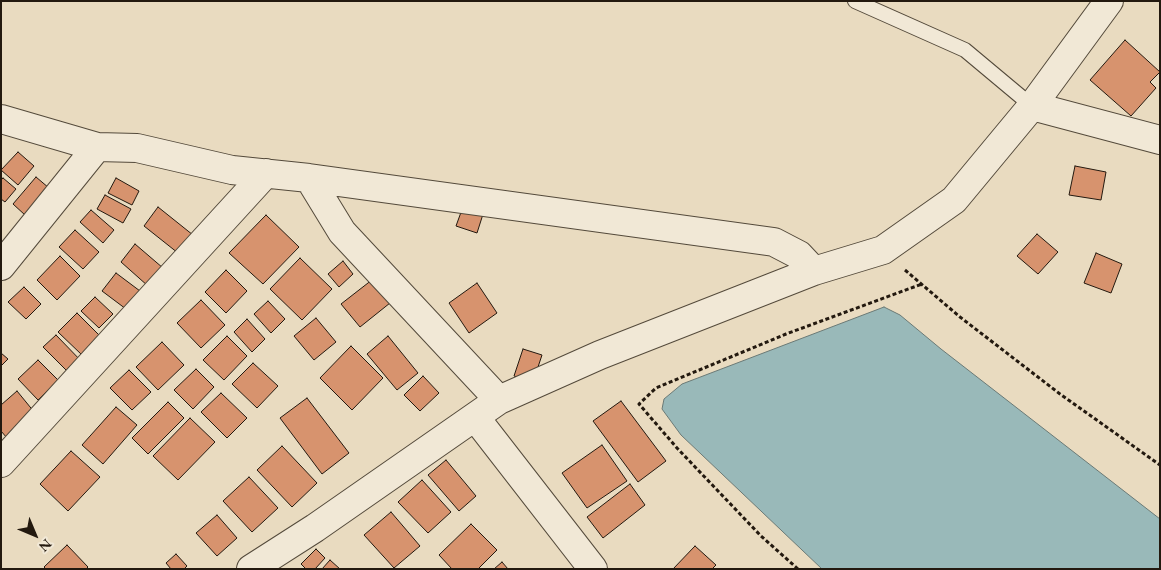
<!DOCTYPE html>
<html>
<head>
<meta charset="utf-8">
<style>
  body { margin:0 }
  #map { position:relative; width:1161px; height:570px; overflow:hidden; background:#e9dbc0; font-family:"EB Garamond",serif }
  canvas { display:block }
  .frame { position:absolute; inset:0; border:2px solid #23190f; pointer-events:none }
  .north { position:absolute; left:10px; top:510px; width:50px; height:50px; -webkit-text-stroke:4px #f1e8d6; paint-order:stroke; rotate:135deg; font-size:14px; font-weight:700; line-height:20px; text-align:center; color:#23190f }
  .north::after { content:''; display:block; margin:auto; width:18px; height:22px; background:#23190f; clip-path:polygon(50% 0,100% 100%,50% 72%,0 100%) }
</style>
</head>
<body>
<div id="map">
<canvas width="1161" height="570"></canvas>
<div class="frame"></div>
<div class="north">N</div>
</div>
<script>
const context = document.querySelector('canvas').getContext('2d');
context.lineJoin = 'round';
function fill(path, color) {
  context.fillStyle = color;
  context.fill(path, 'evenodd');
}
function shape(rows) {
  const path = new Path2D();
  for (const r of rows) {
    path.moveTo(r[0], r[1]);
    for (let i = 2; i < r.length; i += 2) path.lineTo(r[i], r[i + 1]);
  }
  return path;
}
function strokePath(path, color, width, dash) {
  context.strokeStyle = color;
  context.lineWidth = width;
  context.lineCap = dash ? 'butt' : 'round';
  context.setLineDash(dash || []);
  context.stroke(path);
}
const water = shape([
  [884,307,900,315,941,349,1160,519,1160,569,822,569,681,435,662,409,664,399,682,384,884,307]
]);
const building = shape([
  [1125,40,1160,72,1150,82,1156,88,1131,116,1090,80,1125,40],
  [18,152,34,166,18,185,1,170,18,152],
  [1075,166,1106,172,1101,200,1069,195,1075,166],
  [36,177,49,188,25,215,13,204,36,177],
  [3,178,16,189,5,202,1,199,1,180,3,178],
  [116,178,139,191,132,205,108,193,116,178],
  [105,195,131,209,123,223,97,209,105,195],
  [464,204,484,211,477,233,456,226,464,204],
  [158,207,193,235,178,253,144,226,158,207],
  [91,210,114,230,103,243,80,222,91,210],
  [266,215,299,247,263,284,229,253,266,215],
  [75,230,99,252,83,269,59,247,75,230],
  [1037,234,1058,252,1038,274,1017,256,1037,234],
  [135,244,163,268,148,286,121,262,135,244],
  [1096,253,1122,264,1111,293,1084,283,1096,253],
  [60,256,80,276,57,300,37,280,60,256],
  [300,258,332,289,302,320,270,289,300,258],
  [343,261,353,274,339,287,328,274,343,261],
  [226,270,247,291,226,313,205,292,226,270],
  [116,273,140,291,126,309,102,291,116,273],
  [377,276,395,299,360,327,341,304,377,276],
  [477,283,497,313,469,333,449,303,477,283],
  [24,287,41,304,26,319,8,302,24,287],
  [95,297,113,314,99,328,81,311,95,297],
  [201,300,225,325,201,348,177,323,201,300],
  [268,301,285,319,271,333,254,314,268,301],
  [77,313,101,337,82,355,58,332,77,313],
  [316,318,336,342,314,360,294,336,316,318],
  [247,319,265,339,252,352,234,332,247,319],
  [56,335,85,365,73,377,43,347,56,335],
  [227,336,247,356,224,380,203,360,227,336],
  [388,336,418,373,397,390,367,354,388,336],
  [162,342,184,365,158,390,136,367,162,342],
  [351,346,383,378,352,410,320,378,351,346],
  [523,349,542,355,533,382,514,376,523,349],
  [1,353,8,359,1,366,1,353],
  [38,360,58,380,38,400,18,379,38,360],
  [253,363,278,386,257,408,232,384,253,363],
  [196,369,214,387,193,409,174,390,196,369],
  [129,370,151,392,132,410,110,388,129,370],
  [423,376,439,393,420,411,404,395,423,376],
  [17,391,35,413,7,438,1,431,1,405,17,391],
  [221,393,247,418,227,438,201,412,221,393],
  [307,398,349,453,322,474,280,418,307,398],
  [621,401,666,461,638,482,593,421,621,401],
  [168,402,184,418,148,454,132,438,168,402],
  [116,407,137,425,103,464,82,445,116,407],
  [190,418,215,442,178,480,153,456,190,418],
  [602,445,627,481,587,508,562,473,602,445],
  [282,446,317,483,292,507,257,470,282,446],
  [71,451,100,477,68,511,40,484,71,451],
  [446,460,476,496,459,511,428,475,446,460],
  [249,477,278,508,252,532,223,501,249,477],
  [422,480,451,512,428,533,398,502,422,480],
  [630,484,645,505,603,538,587,517,630,484],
  [391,512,420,546,394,568,364,535,391,512],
  [217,515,237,538,217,556,196,533,217,515],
  [471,524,497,550,478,569,452,569,439,555,471,524],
  [67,545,88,567,86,569,46,569,44,567,67,545],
  [695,546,716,565,712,569,673,569,695,546],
  [316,549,325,558,315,569,306,569,301,564,316,549],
  [176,554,187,566,184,569,171,569,166,563,176,554],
  [330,560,340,569,322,569,330,560],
  [502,562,508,569,494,569,502,562]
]);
const path = shape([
  [905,270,960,317,1060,394,1160,465],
  [798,569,761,536,677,448,639,404,656,388,786,334,922,284]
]);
const service = shape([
  [855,1,965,50,1032,106]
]);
const minor = shape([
  [1032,106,1109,1],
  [1,119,97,147,137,148,232,170,309,178,774,242,799,255,814,271,883,250,954,200,1032,106,1160,140],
  [309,178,342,232,499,400],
  [1,266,97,147],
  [475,417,593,569],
  [1,463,266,173],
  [251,569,315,528,499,400,600,355,814,271]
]);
fill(water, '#99b9b9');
strokePath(water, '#6a7975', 1);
fill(building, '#d7936e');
strokePath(building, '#23190f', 1);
strokePath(service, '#544a3b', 16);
strokePath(minor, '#544a3b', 30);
strokePath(path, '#23190f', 3, [4, 2.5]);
strokePath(service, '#f1e8d6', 14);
strokePath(minor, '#f1e8d6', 28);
</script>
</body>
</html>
